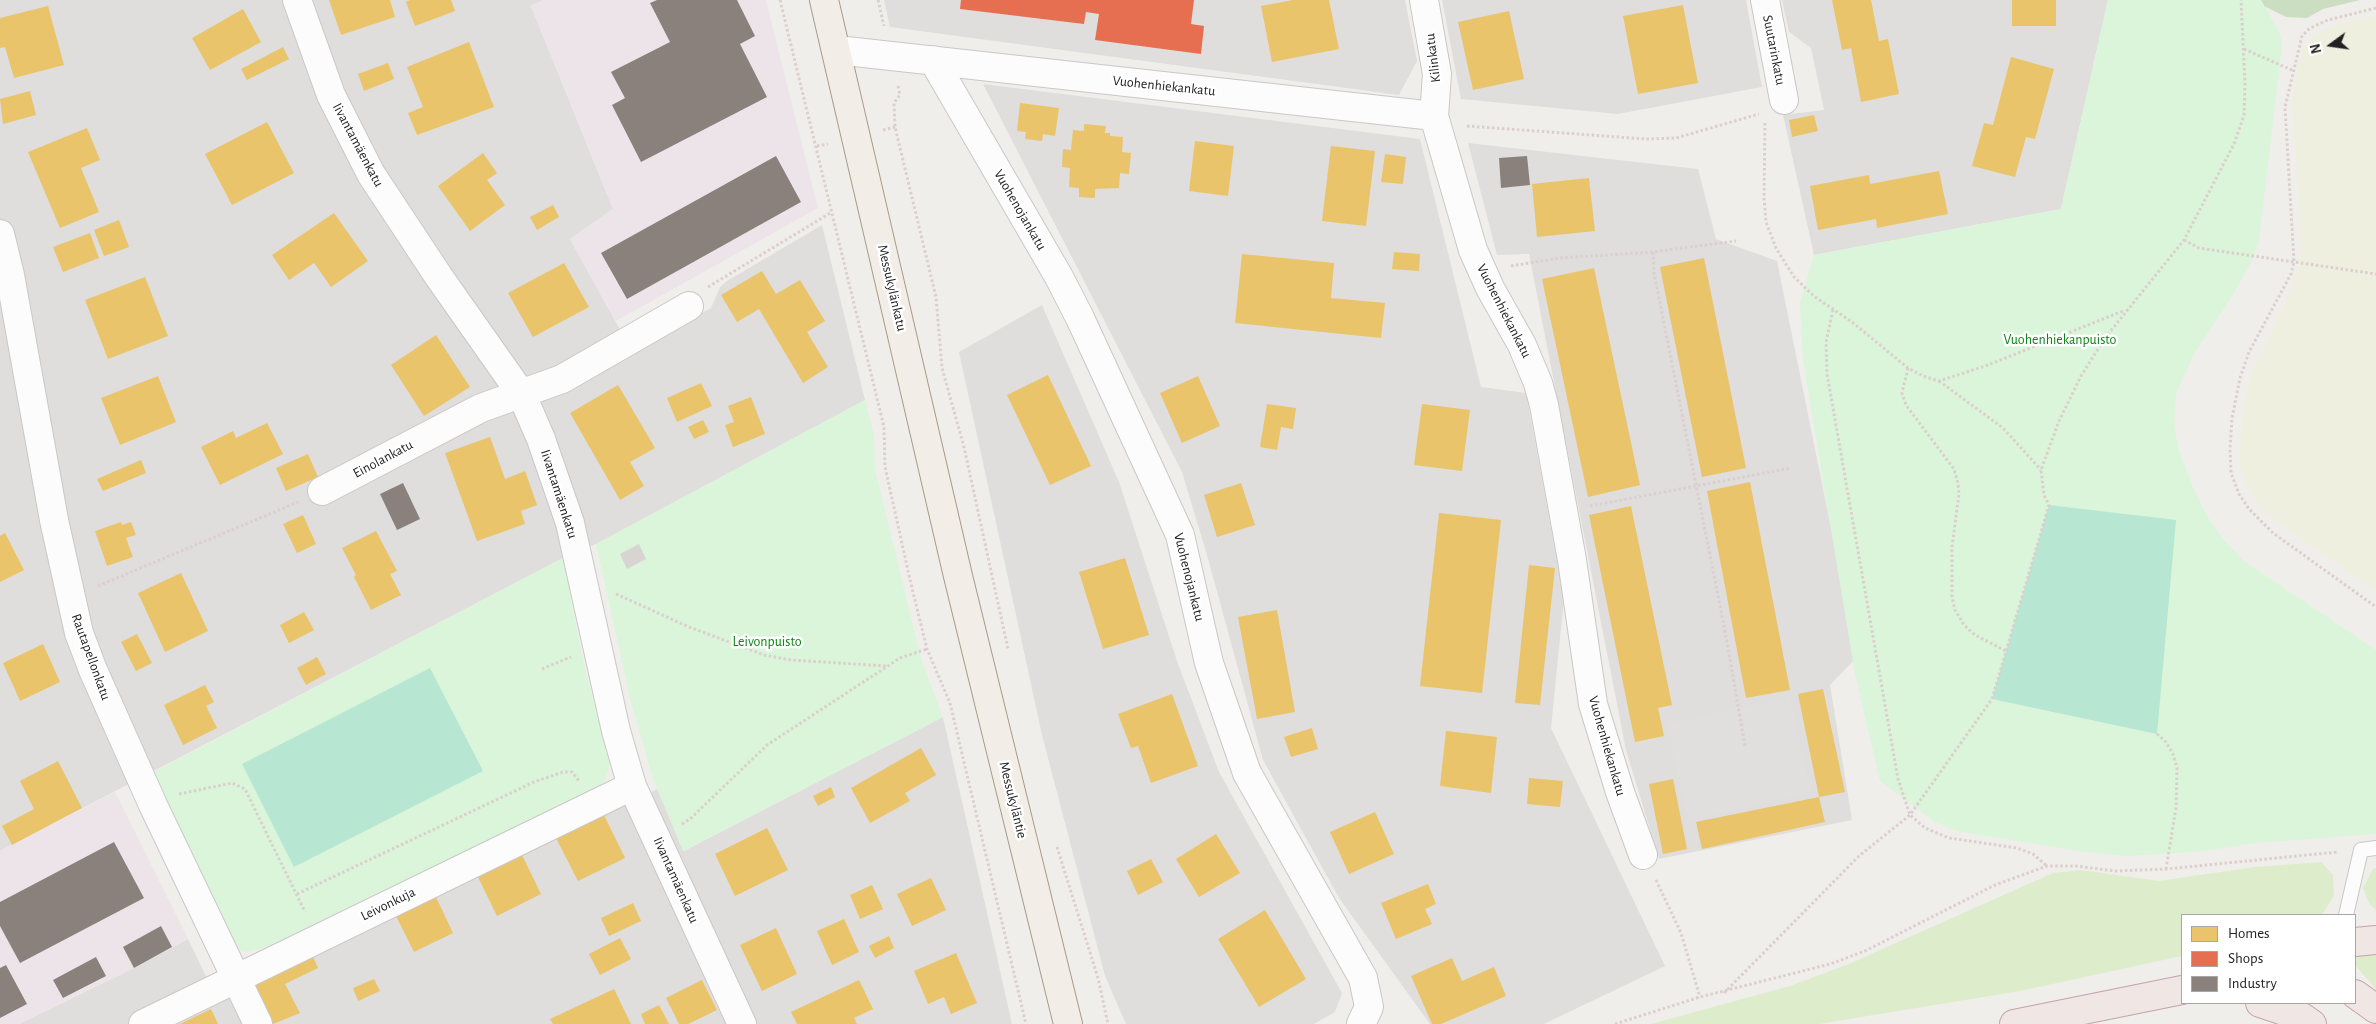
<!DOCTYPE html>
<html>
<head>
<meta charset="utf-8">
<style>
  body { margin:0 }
  #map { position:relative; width:2376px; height:1024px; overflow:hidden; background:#f0eeeb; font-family:"Alegreya Sans",sans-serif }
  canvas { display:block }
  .legend { position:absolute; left:2181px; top:914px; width:175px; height:90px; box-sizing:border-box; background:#fff; border:1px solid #a7a7a7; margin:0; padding:6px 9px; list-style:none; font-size:15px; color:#222 }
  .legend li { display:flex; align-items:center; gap:10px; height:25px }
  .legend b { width:25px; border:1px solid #a7a7a7 }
  .north { position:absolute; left:2306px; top:20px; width:50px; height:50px; -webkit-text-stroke:4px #fff; paint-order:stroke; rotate:256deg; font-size:14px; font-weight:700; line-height:20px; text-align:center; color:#222 }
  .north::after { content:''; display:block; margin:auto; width:18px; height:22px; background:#222; clip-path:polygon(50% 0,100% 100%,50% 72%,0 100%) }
</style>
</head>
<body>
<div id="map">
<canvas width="2376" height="1024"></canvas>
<ul class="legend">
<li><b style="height:14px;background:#e9c46a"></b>Homes</li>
<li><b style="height:14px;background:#e76f51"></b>Shops</li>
<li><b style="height:14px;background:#8a817c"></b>Industry</li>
</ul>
<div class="north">N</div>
</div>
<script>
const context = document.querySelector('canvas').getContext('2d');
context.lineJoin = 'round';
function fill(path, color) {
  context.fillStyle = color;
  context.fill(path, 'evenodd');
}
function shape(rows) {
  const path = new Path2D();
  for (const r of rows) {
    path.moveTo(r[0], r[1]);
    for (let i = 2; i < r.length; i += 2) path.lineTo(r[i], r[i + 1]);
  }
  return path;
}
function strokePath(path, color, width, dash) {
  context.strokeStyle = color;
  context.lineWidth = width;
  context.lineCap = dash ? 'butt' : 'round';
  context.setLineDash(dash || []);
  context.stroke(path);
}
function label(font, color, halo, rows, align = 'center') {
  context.font = font + ' "Alegreya Sans",sans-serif';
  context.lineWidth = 5;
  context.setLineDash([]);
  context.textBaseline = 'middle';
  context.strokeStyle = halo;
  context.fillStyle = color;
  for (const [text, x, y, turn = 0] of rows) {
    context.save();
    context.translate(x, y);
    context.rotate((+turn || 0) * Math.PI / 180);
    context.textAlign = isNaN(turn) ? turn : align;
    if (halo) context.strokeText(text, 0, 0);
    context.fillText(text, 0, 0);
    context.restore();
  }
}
const residential = shape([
  [0,0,544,0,531,6,613,209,570,239,632,351,711,308,720,287,727,281,822,225,865,400,596,544,563,558,0,851],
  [884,0,1405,0,1417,61,1399,95,890,27],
  [1442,0,1746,0,1762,87,1618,114,1461,99],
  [1782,0,2108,0,2061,209,1814,255,1783,115,1824,110,1811,48,1789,32],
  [983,84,1420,139,1481,387,1526,393,1564,599,1551,728,1665,966,1544,1024,1430,1024,1339,898,1263,760,1207,555,1182,472],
  [1468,143,1698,169,1716,239,1777,261,1857,657,1830,685,1852,820,1659,859,1626,750,1529,254,1497,255],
  [1042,305,1119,482,1177,661,1219,772,1342,993,1335,1012,1314,1024,1126,1024,1105,976,1042,735,959,352],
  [943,717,1012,1024,19,1024,134,968,188,939,217,999,657,789,684,851]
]);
const industrial = shape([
  [544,0,766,0,818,208,616,321,570,239,613,209,531,5],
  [115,792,188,939,134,968,19,1024,0,1024,0,851]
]);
const farmland = shape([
  [2376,16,2376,591,2264,512,2247,488,2239,461,2242,415,2251,374,2293,285,2299,266,2301,246,2292,99,2298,66,2306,43,2321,31,2349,21]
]);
const grass = shape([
  [2321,862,2333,875,2334,896,2322,915,2182,915,2182,956,2020,991,1819,1024,1651,1024,1790,986,1849,964,2053,873,2081,870,2159,881,2255,867],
  [2376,868,2376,910,2369,903,2363,888,2373,869],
  [2376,951,2376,989,2355,965,2355,952]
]);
const forest = shape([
  [2261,0,2360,0,2323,9,2307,18,2286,17,2264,6]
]);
const park = shape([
  [2108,0,2261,0,2280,34,2282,45,2259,240,2252,260,2234,293,2195,352,2176,393,2174,421,2178,448,2192,485,2207,516,2222,538,2244,561,2376,650,2376,834,2256,843,2195,852,2127,856,2086,852,1956,831,1935,822,1880,781,1855,674,1803,360,1800,303,1814,255,2061,209],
  [865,400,874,435,875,469,921,659,943,717,683,851,653,778,630,698,596,544],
  [563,558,584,665,609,759,609,768,604,782,597,787,266,947,245,952,240,950,232,939,152,773]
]);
const pitch = shape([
  [2049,505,2176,520,2157,734,1992,699],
  [430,668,483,771,294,867,242,764]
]);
const parking = shape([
  [1790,697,1811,793,1688,820,1667,724]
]);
const homes = shape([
  [329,0,390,0,395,17,341,35],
  [410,0,451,0,455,11,415,26,406,2],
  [1293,0,1329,0,1339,49,1272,62,1261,6],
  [1832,0,1871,0,1879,41,1888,39,1899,94,1861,102,1851,48,1842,50],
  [2012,0,2056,0,2056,26,2012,26],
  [1683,5,1698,83,1638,94,1623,16],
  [48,6,64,65,14,78,5,47,0,48,0,18],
  [243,9,261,42,210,70,192,38],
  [1509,11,1524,79,1473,90,1458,22],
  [469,42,494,107,417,135,408,113,423,107,407,67],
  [283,47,289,59,247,80,241,69],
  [2011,57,2054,69,2035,139,2026,137,2015,177,1972,166,1984,123,1993,125],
  [388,63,394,79,364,91,358,74],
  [30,91,36,115,3,124,0,99],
  [1020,103,1059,108,1055,136,1043,134,1042,141,1025,139,1026,132,1017,131],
  [1814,115,1818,131,1792,137,1789,120],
  [267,122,294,173,232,205,205,154],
  [1084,124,1106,126,1105,133,1110,133,1110,136,1123,137,1122,152,1131,153,1129,174,1120,173,1119,188,1095,189,1095,198,1079,197,1079,188,1069,187,1070,168,1062,167,1063,149,1071,150,1073,130,1084,131],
  [87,128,100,160,81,168,99,212,60,228,28,152],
  [1195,141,1234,146,1228,196,1189,191],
  [1331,146,1375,151,1366,226,1322,221],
  [483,153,497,173,487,180,505,205,470,231,438,186],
  [1385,154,1406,157,1403,184,1381,182],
  [1939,171,1948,214,1877,228,1876,219,1818,230,1810,186,1869,175,1870,184],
  [1589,178,1595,231,1537,237,1532,184],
  [553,205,559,217,537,230,530,217],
  [334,213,368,261,331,287,314,263,289,280,272,255],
  [119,220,129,247,104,256,94,230],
  [90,233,99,258,63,272,53,247],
  [1394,252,1420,254,1419,271,1392,269],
  [1242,254,1334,263,1331,298,1385,303,1381,338,1235,323],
  [1704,258,1746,468,1702,477,1660,267],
  [564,263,589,307,533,337,508,293],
  [1594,268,1640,485,1588,497,1542,279],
  [762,271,776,294,800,280,825,321,807,332,828,367,803,383,759,309,737,322,721,295],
  [145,277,168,336,108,359,85,300],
  [436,335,470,387,424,416,391,365],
  [1048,375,1091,466,1050,485,1007,395],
  [158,376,176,422,120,445,101,398],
  [1198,376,1220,426,1182,443,1160,393],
  [701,383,712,406,677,422,667,398],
  [618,385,655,448,630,462,644,486,620,500,570,413],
  [751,397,765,434,733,447,725,425,734,422,728,406],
  [1267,404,1296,408,1293,429,1281,427,1277,450,1260,447],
  [1422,404,1470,410,1462,471,1414,465],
  [703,420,709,432,694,439,688,427],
  [267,423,283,454,220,485,201,447,233,431,236,438],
  [490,437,505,479,525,471,537,505,521,511,525,524,477,541,445,453],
  [308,454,318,477,286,491,276,468],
  [141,460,146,473,103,491,97,479],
  [1750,482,1790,690,1746,698,1707,491],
  [1241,483,1255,525,1217,537,1204,495],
  [1631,506,1672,705,1658,708,1664,736,1635,742,1589,515],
  [1439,513,1501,520,1482,693,1420,686],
  [303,515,316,544,297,553,283,524],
  [121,522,122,525,131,522,136,535,126,538,133,557,107,566,95,531],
  [376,531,397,571,390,574,401,595,371,610,354,577,356,575,342,548],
  [5,533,24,570,0,582,0,536],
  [1125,558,1149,635,1103,649,1079,572],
  [1529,565,1555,568,1540,705,1515,703],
  [181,573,208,631,165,652,138,593],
  [1277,610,1295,712,1257,719,1238,617],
  [304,612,314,630,289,643,280,625],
  [137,634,152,663,136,671,121,642],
  [43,644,60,682,20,701,3,663],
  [317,657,326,674,306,685,297,668],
  [205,685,214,702,206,706,217,728,183,745,164,705],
  [1823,689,1845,792,1819,797,1798,694],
  [1172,694,1198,766,1151,783,1138,746,1131,748,1118,714],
  [1312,728,1318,749,1291,757,1284,737],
  [1446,731,1497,737,1491,793,1440,786],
  [921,748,936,775,905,793,910,801,870,823,851,788],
  [58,761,82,808,12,845,2,826,34,809,20,781],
  [1529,778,1563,781,1560,807,1527,804],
  [1673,779,1687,849,1663,854,1649,784],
  [831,787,835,797,818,806,813,796],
  [1819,797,1825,822,1702,849,1696,822],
  [1375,812,1394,854,1349,874,1330,832],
  [604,815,625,858,578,881,556,838],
  [767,828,788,870,735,896,715,854],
  [1216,834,1240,873,1199,897,1176,859],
  [521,853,541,894,497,916,477,875],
  [1151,859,1163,882,1138,895,1127,871],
  [931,878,946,910,912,926,897,894],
  [1428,884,1436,904,1425,909,1432,924,1396,939,1381,903],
  [872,885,883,909,860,919,850,895],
  [436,897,453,933,414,952,396,916],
  [633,903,641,921,609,936,601,918],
  [1265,910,1306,979,1259,1007,1218,939],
  [844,919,859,952,832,965,817,931],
  [776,928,797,974,762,991,740,945],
  [889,936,894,948,875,958,869,946],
  [620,938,631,959,600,975,589,954],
  [311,952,318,968,285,984,300,1013,273,1024,252,981],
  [956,953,977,1003,951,1014,944,997,928,1004,914,971],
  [1452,958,1462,981,1494,967,1506,996,1441,1024,1432,1024,1411,976],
  [374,979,380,991,358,1001,353,988],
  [702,980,717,1010,688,1024,679,1024,666,998],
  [859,980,873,1009,854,1018,857,1024,797,1024,791,1012],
  [614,989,631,1024,553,1024,550,1019],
  [659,1005,669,1024,645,1024,641,1014],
  [211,1009,218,1024,180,1024]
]);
const shops = shape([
  [961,0,1194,0,1191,24,1204,26,1201,54,1095,40,1099,14,1086,12,1084,24,960,9]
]);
const industry = shape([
  [657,0,737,0,755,36,740,44,767,97,641,162,612,105,625,98,611,72,670,42,650,3],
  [776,156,801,202,627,299,601,253],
  [1527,156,1530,185,1501,188,1499,158],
  [403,483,420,519,397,530,380,494],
  [114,842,144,898,20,963,0,926,0,902],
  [161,926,172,947,134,968,123,947],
  [96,957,106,976,63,998,53,980],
  [6,965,27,1004,0,1018,0,968]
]);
const building = shape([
  [639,544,646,559,627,569,620,554]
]);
const path = shape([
  [780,0,884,427,885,467,911,584,927,649,950,703,1026,1024],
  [878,0,884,26],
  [2376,8,2328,20,2310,28,2302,36,2285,107,2294,262,2291,274,2249,352,2240,378,2232,418,2230,449,2231,473,2239,494,2249,509,2273,533,2376,607],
  [2244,49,2292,70],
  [898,86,900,95,894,103,895,127,936,297,942,368,964,447,1008,649],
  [1765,123,1764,198,1766,222,1776,248,1794,277,1815,297,1852,322,1908,368,1923,376,1939,381,1988,365,2123,311],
  [1467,126,1646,139,1676,138,1759,114],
  [883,130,895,127],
  [817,146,828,144],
  [2184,240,2199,248,2376,274],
  [1653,252,1654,273,1725,631,1745,746],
  [1511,266,1560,258,1653,252,1736,241],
  [708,287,832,212],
  [1833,310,1826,342,1827,374,1898,779,1910,815,1925,828,1949,838,2017,848,2033,854,2047,866],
  [1908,368,1902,393,1906,405,1954,469,1958,483,1959,494,1952,547,1952,597,1955,610,1964,625,1975,635,2006,651],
  [1939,381,2003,428,2041,470],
  [1590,506,1791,468],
  [98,586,298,502],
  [616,594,689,627,764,655,791,660,887,666],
  [542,669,571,657],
  [2157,734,2166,742,2173,754,2177,768,2176,808,2166,869],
  [179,794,232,783,245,789,305,912],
  [682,824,690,819,767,745,900,658,927,649],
  [1057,847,1098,978,1108,1024],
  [1656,880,1681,933,1700,997],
  [297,894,534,782,563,772,572,772,579,781],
  [1724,993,1859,856,1910,815,1992,699,2049,505,2044,495,2041,470,2059,421,2081,376,2105,338,2184,240,2234,144,2244,115,2245,83,2241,0],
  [1615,1024,1700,997,1830,964,1865,951,1995,885,2047,866,2076,866,2115,871,2166,869,2338,852]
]);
const service = shape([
  [2346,915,2361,850,2376,848]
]);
const minor = shape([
  [297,0,331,95,371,174,439,277,522,395,541,439,570,523,616,731,632,786,742,1024],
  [1424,0,1437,74,1434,116],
  [1765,0,1784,100],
  [837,50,1434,116,1473,250,1490,288,1522,345,1538,383,1544,405,1572,560,1593,704,1620,792,1643,855],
  [933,60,1059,277,1080,318,1180,535,1209,663,1247,773,1363,978,1369,1007,1361,1024],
  [0,234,10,275,54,520,79,633,93,670,153,805,258,1024],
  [322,491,481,408,562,379,689,306],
  [143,1024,632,786]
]);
const primary = shape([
  [824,0,958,576,1068,1024]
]);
const trunk = shape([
  [2355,942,2376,940],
  [2355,994,2376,1009],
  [2260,1003,2302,1017,2312,1024],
  [2014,1024,2182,990]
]);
const streetNames = [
  ["Suutarinkatu",1774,50,79],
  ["Kilinkatu",1433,58,-97],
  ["Vuohenhiekankatu",1164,86,6],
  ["Iivantamäenkatu",358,145,62],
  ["Vuohenojankatu",1020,210,60],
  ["Messukylänkatu",892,288,77],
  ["Vuohenhiekankatu",1504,311,63],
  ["Einolankatu",383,459,-28],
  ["Iivantamäenkatu",559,494,72],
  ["Vuohenojankatu",1189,577,76],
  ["Rautapellonkatu",91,657,70],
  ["Vuohenhiekankatu",1607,746,74],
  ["Messukyläntie",1013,800,76],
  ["Iivantamäenkatu",676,880,66],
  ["Leivonkuja",388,904,-26]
];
const parkNames = [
  ["Vuohenhiekanpuisto",2060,340],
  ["Leivonpuisto",767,642]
];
fill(residential, '#dfdedc');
fill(industrial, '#ede4e9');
fill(farmland, '#efefdf');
fill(grass, '#ddeccb');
fill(forest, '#cbdec1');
fill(park, '#daf5da');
fill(pitch, '#b7e6d2');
fill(parking, '#e0dfde');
fill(homes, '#e9c46a');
fill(shops, '#e76f51');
fill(industry, '#8a817c');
fill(building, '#d7d4d2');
strokePath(service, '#c9c8c7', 16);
strokePath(minor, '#c9c8c7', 30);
strokePath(primary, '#a79c86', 30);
strokePath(trunk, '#c5a2ac', 30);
strokePath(path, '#dccecd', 3, [2.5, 2.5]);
strokePath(service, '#fdfcfc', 14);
strokePath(minor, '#fdfcfc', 28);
strokePath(primary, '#f3ede7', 28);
strokePath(trunk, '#f0e6e4', 28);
label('14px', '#222', '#fff', streetNames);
label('14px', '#0c8416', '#fff', parkNames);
</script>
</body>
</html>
